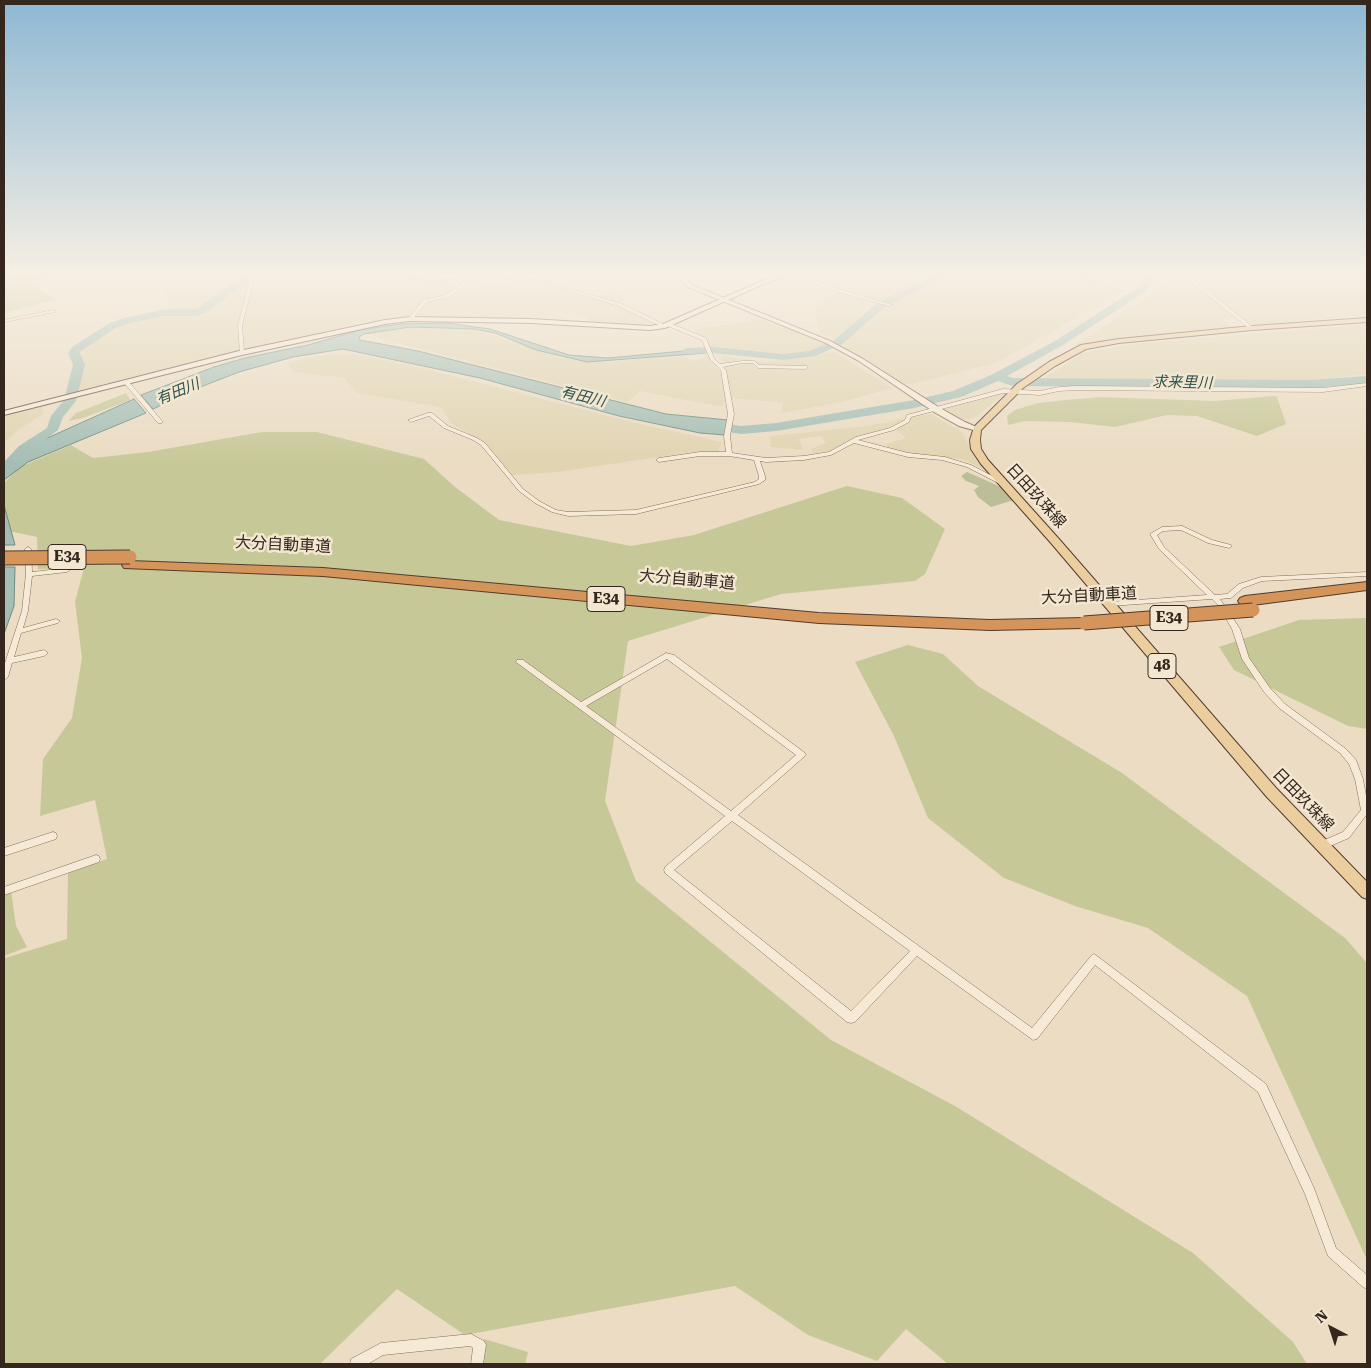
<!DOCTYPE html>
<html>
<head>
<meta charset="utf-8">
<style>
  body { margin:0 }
  #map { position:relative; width:1371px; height:1368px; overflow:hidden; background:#ebdcc3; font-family:"Roboto Serif",serif }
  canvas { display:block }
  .frame { position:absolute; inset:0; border:5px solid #35271e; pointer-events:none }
  .north { position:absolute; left:1306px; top:1303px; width:50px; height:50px; -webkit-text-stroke:4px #f3e7d2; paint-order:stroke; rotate:320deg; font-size:14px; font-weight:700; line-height:20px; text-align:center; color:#35271e }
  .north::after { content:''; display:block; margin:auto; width:18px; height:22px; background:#35271e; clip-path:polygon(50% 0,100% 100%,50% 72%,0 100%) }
</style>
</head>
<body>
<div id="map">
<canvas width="1371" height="1368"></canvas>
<div class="frame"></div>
<div class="north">N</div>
</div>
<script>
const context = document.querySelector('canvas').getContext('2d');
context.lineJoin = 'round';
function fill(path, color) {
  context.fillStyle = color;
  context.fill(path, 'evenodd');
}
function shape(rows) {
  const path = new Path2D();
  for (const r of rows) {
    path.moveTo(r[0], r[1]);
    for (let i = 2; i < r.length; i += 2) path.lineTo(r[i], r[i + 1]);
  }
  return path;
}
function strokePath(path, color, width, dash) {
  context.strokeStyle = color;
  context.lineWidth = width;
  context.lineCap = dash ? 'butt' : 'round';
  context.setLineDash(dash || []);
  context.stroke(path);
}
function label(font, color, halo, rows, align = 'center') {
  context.font = font + ' "Roboto Serif","Noto Sans JP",serif';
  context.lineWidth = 5;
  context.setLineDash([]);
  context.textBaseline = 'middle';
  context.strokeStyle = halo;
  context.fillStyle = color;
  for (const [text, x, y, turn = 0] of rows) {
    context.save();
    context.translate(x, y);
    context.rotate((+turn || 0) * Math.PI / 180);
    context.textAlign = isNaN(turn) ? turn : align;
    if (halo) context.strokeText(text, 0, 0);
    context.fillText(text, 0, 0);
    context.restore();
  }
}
const farmland = shape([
  [159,272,268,272,278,277,321,275,331,272,368,272,374,275,457,283,532,286,542,286,543,284,594,299,613,289,626,298,617,306,656,324,649,325,586,320,588,316,560,312,548,318,395,317,370,321,250,348,77,391,84,366,80,359,82,350,122,325,150,317,169,316,169,302,163,289,156,282],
  [833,272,1061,272,1102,280,1124,291,996,363,912,384,902,383,841,345,890,303,840,290,815,280,834,275],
  [1185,272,1367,272,1367,315,1251,325],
  [1176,277,1192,281,1236,318,1223,319,1232,327,1076,345],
  [841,292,865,299,865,310,857,321,835,340,820,333,815,316,817,302],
  [751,316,797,332,825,344,811,351,799,353,778,355,748,353,711,348,694,330,750,321],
  [1367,324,1367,374,1309,381,1044,378,1083,353,1131,344],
  [410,328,471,330,494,335,554,356,585,362,611,362,666,356,684,357,693,361,708,356,721,372,726,400,722,407,640,391,627,402,381,339,370,334],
  [835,352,892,388,842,402,781,413,783,403,732,398,721,355,766,362],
  [324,355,360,355,410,365,636,423,722,442,717,454,692,452,557,472,513,475,485,443,451,423,441,407,357,393,344,378,293,372,288,364,306,358],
  [1002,393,1003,395,974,418,963,419,953,417,942,410],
  [42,407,43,414,19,429,4,443,4,416],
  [931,414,962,432,973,453,986,470,962,459,910,454,888,448,886,444,906,438,895,429,906,424,912,417],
  [902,419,904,421,895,426,874,433,857,436,843,445,830,451,813,453,811,449,826,443,821,436,799,439,803,450,771,447,770,436,867,426]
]);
const green = shape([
  [27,272,58,272,48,275,39,287,54,300,4,313,4,279],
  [126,393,130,400,83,418,68,421,76,413],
  [1274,396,1277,397,1286,424,1257,436,1197,416,1167,415,1115,427,1070,422,1025,421,1008,425,1007,416,1015,410,1038,403,1065,400,1101,397,1214,401],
  [262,432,317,432,424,459,455,487,499,520,631,546,694,535,847,486,902,498,945,529,925,574,915,581,781,594,628,641,605,801,636,881,831,1040,955,1106,1193,1253,1293,1342,1307,1364,948,1364,906,1329,877,1361,808,1335,735,1286,465,1335,397,1289,320,1364,4,1364,4,962,5,958,67,939,68,873,107,859,95,800,40,816,43,759,72,718,82,658,75,602,84,568,38,569,37,537,4,530,4,483,20,467,71,445,93,458,148,452],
  [1367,618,1367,729,1348,726,1234,670,1219,647,1299,620],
  [908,645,943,654,978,686,1122,773,1345,938,1367,963,1367,1260,1247,996,1148,928,1075,906,1004,878,928,818,894,736,855,662],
  [11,891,16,926,27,947,4,956,4,894],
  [484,1339,528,1352,525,1364,478,1364]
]);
const cemetery = shape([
  [967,472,1001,487,1014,500,991,507,978,497,974,490,979,486,966,481,961,476]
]);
const water = shape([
  [447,323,490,329,569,355,608,358,705,349,706,353,587,362,536,350,495,333,473,329,411,327,364,334,359,337,360,340,418,351,666,414,728,420,725,435,700,433,619,416,480,378,343,349,293,357,239,372,198,388,153,409,141,395,214,367,245,358,308,345,360,330,400,324,447,323],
  [134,399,146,413,28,462,4,480,4,462,43,440,134,399],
  [4,505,15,545,4,545,4,505],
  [4,567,15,567,14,606,4,634,4,567]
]);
const river = shape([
  [244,272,254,272,250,283,237,289,205,313,196,316,162,316,131,323,116,328,81,351,80,353,85,365,76,401,63,417,58,430,29,452,9,472,4,473,4,462,19,446,47,428,51,416,64,400,73,365,68,353,72,347,108,324,124,318,162,310,197,309,229,285,242,279,244,272],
  [941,272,954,272,885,307,841,345,815,356,783,360,712,353,687,354,681,351,687,348,712,347,783,354,809,351,833,341,877,303,941,272],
  [1149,272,1159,272,1145,292,1063,345,1007,376,1014,378,1310,380,1367,376,1367,384,1310,388,1013,386,998,381,961,397,914,408,776,431,741,434,710,429,704,425,710,421,741,426,776,423,914,400,953,391,993,374,1055,341,1137,288,1149,272]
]);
const minor = shape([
  [4,272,7,272,4,274,4,272],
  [252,272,256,272,242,325,244,353,242,354,240,353,238,325,252,272],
  [268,272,300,274,313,272,300,276,268,272],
  [371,272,446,280,496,276,544,281,622,304,667,326,663,327,618,306,544,283,496,278,466,281,466,285,449,297,427,302,412,320,410,320,408,319,423,300,445,295,462,284,462,281,446,282,379,275,371,272],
  [799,272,804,272,825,285,893,305,889,306,821,287,799,272],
  [1066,272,1074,272,1106,281,1113,276,1129,272,1137,272,1117,278,1107,284,1066,272],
  [1171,272,1178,272,1190,276,1254,328,1250,329,1186,278,1171,272],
  [53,310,55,310,55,312,4,322,4,320,53,310],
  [668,324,672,324,706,338,714,358,720,364,742,361,754,361,759,365,807,366,808,367,805,369,758,368,753,363,742,363,723,367,726,370,734,414,730,436,732,453,766,458,804,456,829,452,856,437,890,428,905,420,907,415,1003,389,1040,391,1059,387,1076,386,1323,388,1367,383,1367,386,1323,392,1076,390,1059,391,1040,395,1003,393,911,417,909,422,894,430,858,440,908,453,945,457,971,465,1004,482,1004,484,1000,484,967,467,942,460,908,457,854,443,831,455,804,460,766,462,760,461,765,476,765,480,759,484,636,514,568,516,552,512,535,503,519,491,481,445,473,440,444,428,429,416,411,422,408,420,428,413,432,413,448,426,477,438,485,443,523,489,539,501,556,510,568,512,636,510,755,482,759,479,759,476,754,460,729,456,700,456,659,462,656,460,659,458,700,452,726,452,724,436,728,414,721,370,710,359,702,340,668,326,668,324],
  [125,382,129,382,162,421,162,423,158,423,125,384,125,382],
  [1182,526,1212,540,1231,545,1232,546,1229,548,1208,543,1181,530,1163,531,1157,535,1164,547,1215,595,1227,594,1239,584,1261,577,1367,572,1367,576,1262,581,1243,588,1231,598,1220,599,1240,629,1249,658,1270,688,1285,704,1346,749,1356,760,1363,779,1367,801,1367,814,1349,838,1323,849,1320,848,1319,845,1320,842,1343,832,1361,810,1355,779,1349,764,1340,753,1279,708,1264,692,1242,659,1232,629,1218,605,1212,599,1109,606,1106,604,1109,602,1207,595,1159,549,1150,534,1162,527,1182,526],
  [28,547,31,549,32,572,67,568,70,570,67,572,32,576,28,611,23,628,56,619,60,621,58,623,21,633,14,657,44,650,48,653,44,656,12,663,8,677,4,680,4,666,22,611,26,574,25,549,28,547],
  [666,653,674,655,805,753,806,755,738,815,1032,1028,1091,956,1094,954,1097,956,1266,1084,1314,1188,1336,1248,1367,1275,1367,1289,1363,1287,1328,1256,1305,1194,1258,1092,1095,965,1037,1039,1033,1040,917,956,855,1022,851,1023,847,1022,665,873,664,870,665,867,725,816,516,662,517,660,523,660,581,702,666,653],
  [667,659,796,755,731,811,586,706,667,659],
  [732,821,910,951,851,1011,674,870,732,821],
  [53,832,56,833,57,836,56,839,4,856,4,848,53,832],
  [96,855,99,856,100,859,99,862,4,895,4,887,96,855],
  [471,1334,484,1341,486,1345,483,1364,471,1364,473,1348,470,1346,383,1355,368,1364,350,1364,351,1359,381,1343,471,1334]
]);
const tertiary = shape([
  [677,272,683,272,685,278,692,285,830,341,863,359,940,408,965,422,981,429,977,431,959,426,934,412,859,361,826,343,688,287,680,280,677,272]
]);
const secondary = shape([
  [787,272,797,272,766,283,665,328,650,330,531,323,410,321,385,324,242,355,4,415,4,411,239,351,385,320,410,317,531,319,650,326,663,324,762,281,787,272]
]);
const primary = shape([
  [1367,318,1367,322,1252,330,1119,343,1086,349,1055,366,1023,388,981,430,980,440,981,449,988,460,1059,539,1276,788,1367,882,1367,899,1362,897,1266,796,1051,543,981,464,971,449,970,440,974,427,1017,384,1049,362,1081,345,1119,339,1252,326,1367,318]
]);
const motorway = shape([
  [129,561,323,568,819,613,990,620,1084,618,1089,620,1091,623,1089,626,1084,628,990,630,819,623,323,576,124,568,122,565,124,562,129,561],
  [1367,582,1367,590,1245,606,1240,604,1238,601,1240,598,1245,596,1367,582]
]);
const motorwayBridge = shape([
  [4,558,130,557],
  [1084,623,1253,610]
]);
const farWaternames = [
  ["求来里川",1182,383,1],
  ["有田川",178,392,-22],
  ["有田川",583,397,14]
];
const shields = [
  [67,557,38],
  [606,599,38],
  [1169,618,38],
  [1162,666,28]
];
const shieldNames = [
  ["E34",67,557],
  ["E34",606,599],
  ["E34",1169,618],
  ["48",1162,666]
];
const streetNames = [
  ["日田玖珠線",1036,496,48],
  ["大分自動車道",283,545,3],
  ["大分自動車道",687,580,5],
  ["大分自動車道",1089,596,-3],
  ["日田玖珠線",1303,800,46]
];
fill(farmland, '#e0d4b1');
fill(green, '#c7c898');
fill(cemetery, '#bcbe97');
fill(water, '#a5beb5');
strokePath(water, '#6d8c81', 1);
fill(river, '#a5beb5');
strokePath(minor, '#846d5b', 1);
strokePath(tertiary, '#846d5b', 2);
strokePath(secondary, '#664f3e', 2);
strokePath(primary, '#523c2f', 2);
strokePath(motorway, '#523c2f', 2);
fill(minor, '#f6ead6');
fill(tertiary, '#f6ead6');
fill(secondary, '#f6ead6');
fill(primary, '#eccd9d');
fill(motorway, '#d59459');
strokePath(motorwayBridge, '#523c2f', 15, []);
strokePath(motorwayBridge, '#d59459', 13);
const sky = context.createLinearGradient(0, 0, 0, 464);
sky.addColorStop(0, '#8db8d4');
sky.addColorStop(0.59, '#f6efe4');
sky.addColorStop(1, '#f6efe400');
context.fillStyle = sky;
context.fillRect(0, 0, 1371, 464);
label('italic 15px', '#2e544e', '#f3e7d2', farWaternames);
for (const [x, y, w] of shields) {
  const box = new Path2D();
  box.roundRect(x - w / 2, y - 12.5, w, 25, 4);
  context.fillStyle = '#f3e7d2';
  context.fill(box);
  strokePath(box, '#35271e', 1);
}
label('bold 15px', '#35271e', null, shieldNames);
label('16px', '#35271e', '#f3e7d2', streetNames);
</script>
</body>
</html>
